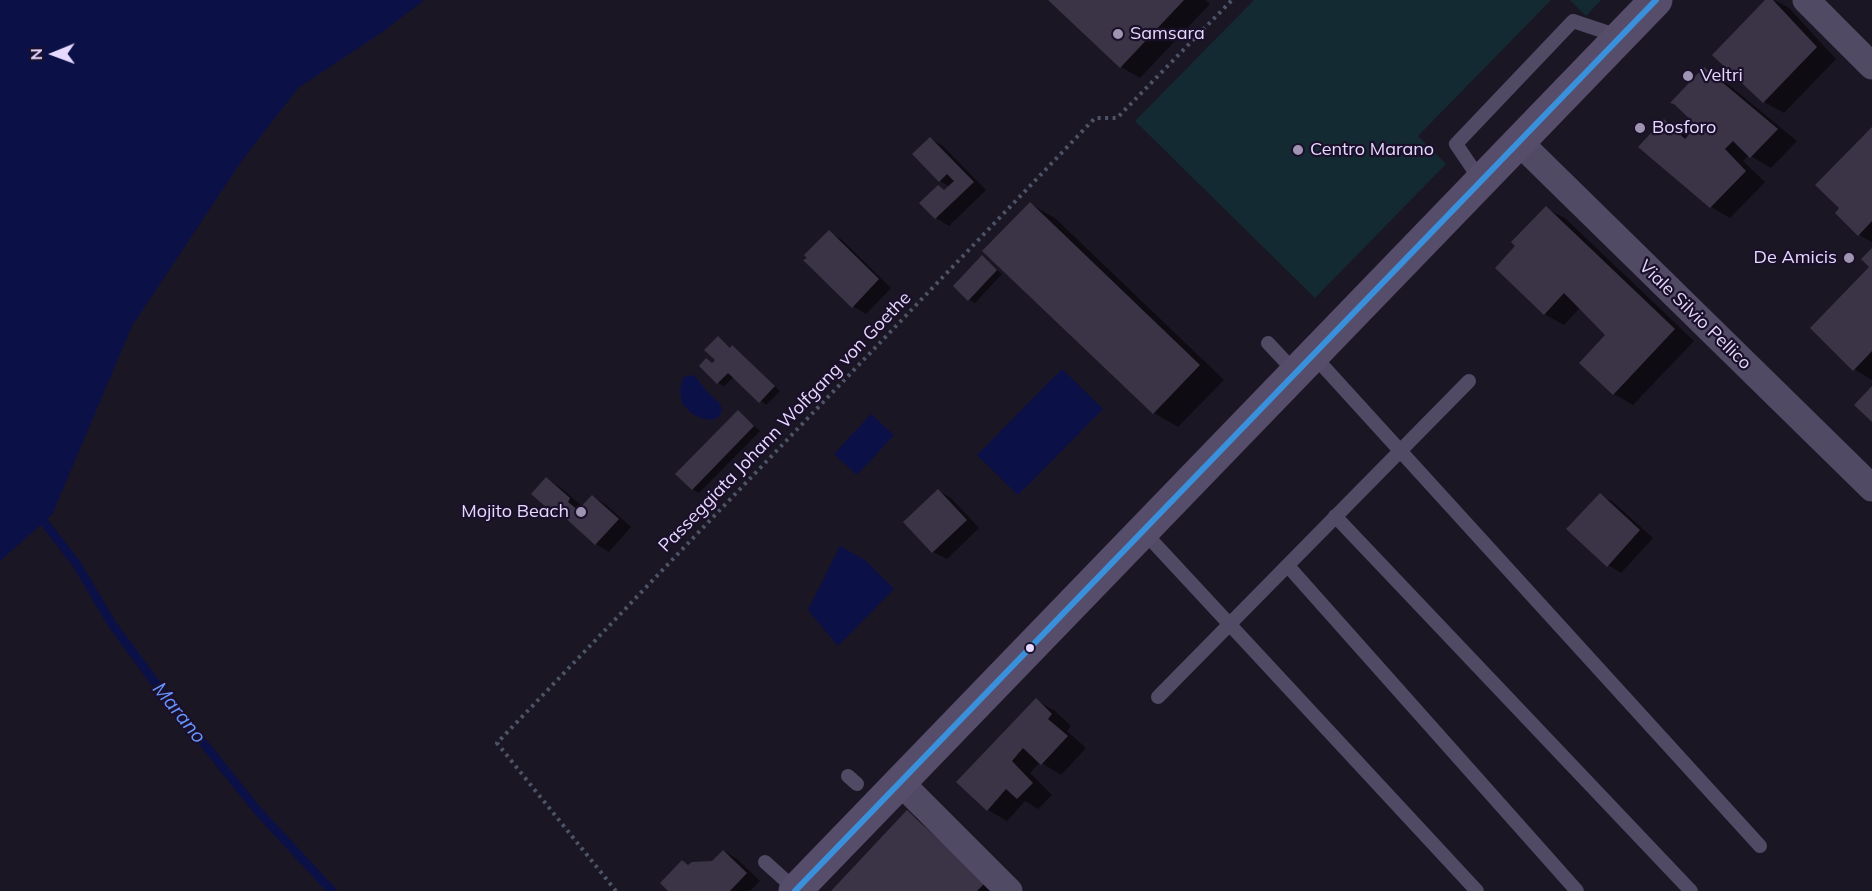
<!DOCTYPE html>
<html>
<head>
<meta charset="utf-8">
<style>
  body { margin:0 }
  #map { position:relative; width:1872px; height:891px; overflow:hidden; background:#1b1624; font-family:Mulish,sans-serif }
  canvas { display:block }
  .north { position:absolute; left:24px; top:24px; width:60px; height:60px; -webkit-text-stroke:4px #1a102a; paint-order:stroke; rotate:269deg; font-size:16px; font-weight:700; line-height:24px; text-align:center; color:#e6d8ff }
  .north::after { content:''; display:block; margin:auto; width:21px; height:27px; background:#e6d8ff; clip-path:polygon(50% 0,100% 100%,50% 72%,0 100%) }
</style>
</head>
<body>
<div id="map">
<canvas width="1872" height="891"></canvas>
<div class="north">N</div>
</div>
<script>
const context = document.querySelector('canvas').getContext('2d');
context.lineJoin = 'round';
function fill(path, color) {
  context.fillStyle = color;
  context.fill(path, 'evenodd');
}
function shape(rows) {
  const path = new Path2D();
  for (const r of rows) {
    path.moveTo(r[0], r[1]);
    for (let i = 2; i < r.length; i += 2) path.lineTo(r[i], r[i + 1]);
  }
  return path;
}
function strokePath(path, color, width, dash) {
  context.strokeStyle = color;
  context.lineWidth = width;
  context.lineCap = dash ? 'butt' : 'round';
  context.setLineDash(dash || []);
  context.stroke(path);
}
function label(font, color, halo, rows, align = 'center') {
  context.font = font + ' Mulish,sans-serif';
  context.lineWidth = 4.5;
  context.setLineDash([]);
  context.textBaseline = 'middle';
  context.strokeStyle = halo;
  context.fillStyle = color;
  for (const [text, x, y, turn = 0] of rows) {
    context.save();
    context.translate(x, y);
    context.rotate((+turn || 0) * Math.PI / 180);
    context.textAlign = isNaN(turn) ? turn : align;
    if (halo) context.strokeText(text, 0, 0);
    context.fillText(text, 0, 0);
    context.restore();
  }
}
const green = shape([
  [1254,0,1551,0,1418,136,1446,164,1315,298,1135,121],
  [1570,0,1601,0,1586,16]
]);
const water = shape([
  [0,0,424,0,384,31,298,88,241,162,132,326,52,515,0,561],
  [1062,369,1103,409,1018,495,977,455],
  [694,375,710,395,719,402,722,410,719,417,713,420,701,418,691,413,682,403,680,390,683,377],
  [871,414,894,435,857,475,834,454],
  [840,546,865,560,894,589,838,646,808,610]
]);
const shadow = shape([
  [1050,0,1205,0,1210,4,1140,78,1121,67],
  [1767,0,1774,0,1789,8,1836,59,1784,113,1764,102,1714,55],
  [1705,69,1724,81,1797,141,1771,168,1749,155,1743,161,1765,182,1730,218,1711,207,1664,121,1689,137,1699,126],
  [1872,129,1872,242,1859,235,1841,208],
  [930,139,943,146,986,190,949,226,936,218,939,187,946,191,950,187,940,181,915,154],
  [1030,204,1055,218,1224,380,1178,427,1154,413],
  [1546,208,1566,219,1694,341,1633,405,1614,394,1607,335,1580,308,1564,325,1544,314],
  [829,232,842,240,891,288,866,314,853,306],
  [1872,250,1872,380,1854,369,1871,267],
  [982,257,1002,274,975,303,968,299],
  [718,338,731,348,738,351,780,391,766,405,734,377,724,386,718,383,706,360,713,364,717,360],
  [738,412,760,431,699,493,692,489],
  [547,479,560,487,583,507,592,496,605,504,631,527,609,552,596,544,571,521,555,513],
  [938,491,951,498,979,528,947,559,933,552,905,522],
  [1600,495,1613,502,1653,538,1621,573,1608,565],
  [1036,700,1055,711,1071,726,1067,731,1086,748,1061,775,1040,762,1030,773,1052,795,1038,809,1025,801,1007,821,988,810],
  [907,812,927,823,999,891,833,891],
  [724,851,737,859,760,881,750,891,670,891,690,866,712,862]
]);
const stream = shape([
  [44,522,76,563,112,624,157,685,258,811,332,891]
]);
const building = shape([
  [1048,0,1184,0,1120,68],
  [1765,0,1773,0,1817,47,1763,103,1712,55],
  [1704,67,1778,129,1750,158,1733,141,1725,149,1746,171,1710,208,1638,147,1664,119,1685,139,1697,126,1674,104,1670,103],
  [1872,127,1872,221,1858,236,1835,213,1839,208,1815,185],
  [930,137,974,182,935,219,919,203,938,185,944,190,954,181,947,174,939,182,912,154],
  [1030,202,1200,365,1153,414,982,251],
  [1546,206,1675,329,1613,395,1579,363,1605,335,1564,293,1544,315,1495,268,1515,246,1511,242],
  [829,230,879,279,852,308,803,260,807,258,804,255],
  [1872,248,1872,351,1853,371,1810,328,1869,267,1861,259],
  [982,255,997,270,968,301,953,286],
  [718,336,730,348,732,345,775,386,759,403,728,373,717,384,699,366,706,358,712,363,715,360,704,350],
  [1872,386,1872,422,1854,405],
  [738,410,754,426,692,490,675,474],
  [546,477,570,498,568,502,578,510,592,495,619,519,595,545,560,513,554,514,531,494],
  [938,489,967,520,932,553,903,522],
  [1600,493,1640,530,1607,567,1566,529],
  [1036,698,1052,714,1048,719,1068,736,1041,765,1023,748,1012,761,1033,783,1017,799,1006,789,987,811,956,782],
  [907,810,985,883,977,891,831,891],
  [723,850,747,873,730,891,668,891,660,883,682,860,688,865,692,862,712,861]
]);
const path = shape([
  [616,891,497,743,1095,118,1117,118,1232,0]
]);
const lane = shape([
  [1481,181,1456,144,1573,21,1618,36],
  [1268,343,1296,373],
  [1313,355,1760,846],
  [1335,516,1691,891],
  [1143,531,1477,891],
  [1288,566,1577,891],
  [1158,697,1469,381],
  [848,776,857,784],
  [765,862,796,890]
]);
const street = shape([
  [1806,0,1872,66],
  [1519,142,1872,488],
  [900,782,1009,891]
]);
const secondary = shape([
  [795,891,1656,0]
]);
const bus1 = shape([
  [795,891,1656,0]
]);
const markers = [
  [1118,34,6,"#9f94b2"],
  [1688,76,6,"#9f94b2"],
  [1640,128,6,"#9f94b2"],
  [1298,150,6,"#9f94b2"],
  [1849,258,6,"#9f94b2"],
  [581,512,6,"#9f94b2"],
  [1030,648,5,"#e6d8ff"]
];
const poiNames = [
  ["Samsara",1130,34],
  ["Veltri",1700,76],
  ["Bosforo",1652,128],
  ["Centro Marano",1310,150],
  ["De Amicis",1837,258,"right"],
  ["Mojito Beach",569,512,"right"]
];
const streetNames = [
  ["Viale Silvio Pellico",1695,315,44],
  ["Passeggiata Johann Wolfgang von Goethe",785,422,-46]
];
const waterNames = [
  ["Marano",179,713,51]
];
fill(green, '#132a32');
fill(water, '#0b1147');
fill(shadow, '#0007');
strokePath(stream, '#0b1147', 9);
fill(building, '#3b3446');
strokePath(path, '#4d5467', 4, [3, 4.5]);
strokePath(lane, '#514a65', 14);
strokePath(street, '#514a65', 27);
strokePath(secondary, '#564d6b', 33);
strokePath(bus1, '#3a90db', 6);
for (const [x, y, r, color] of markers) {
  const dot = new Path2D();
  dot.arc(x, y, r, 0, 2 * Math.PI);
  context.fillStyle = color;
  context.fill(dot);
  strokePath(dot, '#1a102a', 2);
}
label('18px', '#e6d8ff', '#1a102a', poiNames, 'left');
label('18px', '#e6d8ff', '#1a102a', streetNames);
label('italic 20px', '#6694ff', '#1a102a', waterNames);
</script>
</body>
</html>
